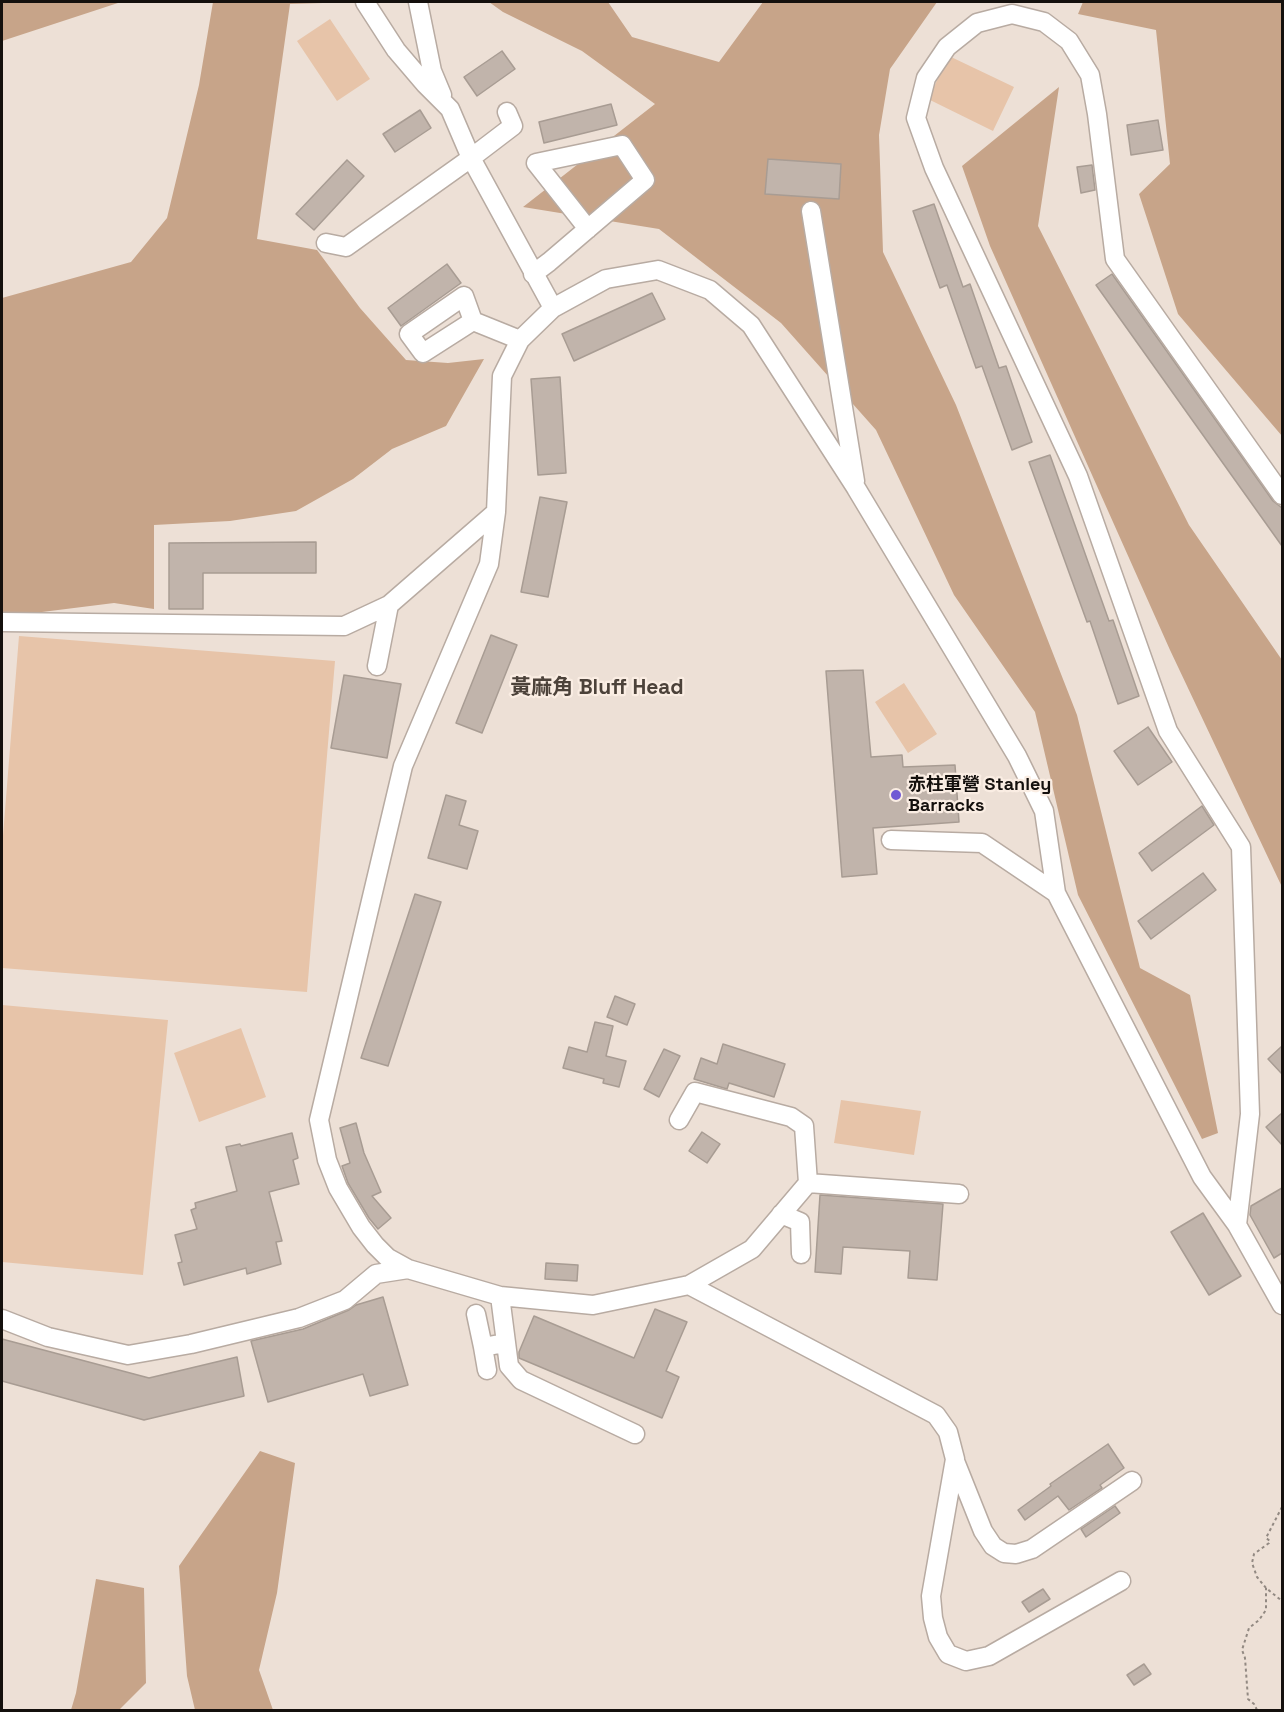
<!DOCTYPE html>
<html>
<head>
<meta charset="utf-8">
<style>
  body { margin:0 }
  #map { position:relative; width:1284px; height:1712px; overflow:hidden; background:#ede0d6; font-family:"Space Grotesk",sans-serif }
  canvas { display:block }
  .frame { position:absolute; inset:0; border:3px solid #14100d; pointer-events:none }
</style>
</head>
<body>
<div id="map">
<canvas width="1284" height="1712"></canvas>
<div class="frame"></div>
</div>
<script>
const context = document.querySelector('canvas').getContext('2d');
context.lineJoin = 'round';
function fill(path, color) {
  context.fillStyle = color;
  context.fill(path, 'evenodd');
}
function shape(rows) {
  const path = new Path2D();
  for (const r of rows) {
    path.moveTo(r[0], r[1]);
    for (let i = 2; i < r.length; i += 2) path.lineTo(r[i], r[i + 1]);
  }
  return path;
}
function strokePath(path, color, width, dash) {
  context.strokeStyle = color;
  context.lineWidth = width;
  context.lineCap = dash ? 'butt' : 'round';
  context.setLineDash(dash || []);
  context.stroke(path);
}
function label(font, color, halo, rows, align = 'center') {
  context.font = font + ' "Space Grotesk","Noto Sans TC",sans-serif';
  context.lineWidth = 4.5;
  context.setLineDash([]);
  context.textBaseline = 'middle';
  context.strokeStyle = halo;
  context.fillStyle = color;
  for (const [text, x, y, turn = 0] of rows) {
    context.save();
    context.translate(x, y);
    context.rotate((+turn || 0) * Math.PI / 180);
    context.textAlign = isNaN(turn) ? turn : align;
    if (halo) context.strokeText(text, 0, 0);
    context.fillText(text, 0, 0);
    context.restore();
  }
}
const green = shape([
  [330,19,370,79,337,101,297,41],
  [949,56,1014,87,993,131,928,99],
  [19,636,335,661,307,992,2,968,2,848],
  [904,683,937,734,908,753,875,702],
  [2,1005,168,1020,143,1275,2,1262],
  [241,1028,266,1097,199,1122,174,1053],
  [841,1100,921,1111,914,1155,834,1143]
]);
const forest = shape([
  [2,2,121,2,2,41],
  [213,2,356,2,290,4,257,239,317,250,360,308,406,360,448,363,484,359,446,426,392,449,353,479,296,511,230,521,154,525,154,609,114,603,2,617,2,298,131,262,167,218,199,85],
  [489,2,608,2,632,37,719,62,763,2,937,2,890,69,879,135,883,252,956,405,1077,715,1140,968,1190,995,1218,1133,1202,1139,1078,895,1035,712,954,595,876,430,781,323,659,229,523,207,655,104,582,51,503,12],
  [1083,2,1282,2,1282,436,1178,314,1139,194,1170,164,1156,30,1078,14],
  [1059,87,1038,226,1189,525,1282,660,1282,887,1170,650,990,246,962,166],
  [260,1451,295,1463,277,1593,259,1670,273,1710,195,1710,187,1676,179,1566],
  [96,1579,144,1588,146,1683,119,1710,71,1710,76,1693]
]);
const building = shape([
  [502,51,515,69,477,96,464,77,502,51],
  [611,104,617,125,544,143,539,122,611,104],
  [420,110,431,128,395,152,383,134,420,110],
  [1158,120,1163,150,1131,155,1127,125,1158,120],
  [768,159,841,164,839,199,765,194,768,159],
  [347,160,364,176,314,230,296,214,347,160],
  [1092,165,1095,190,1081,193,1077,167,1092,165],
  [934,204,963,287,970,284,999,368,1006,366,1032,442,1012,450,982,366,976,368,947,285,940,288,913,211,934,204],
  [447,264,461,283,401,326,388,308,447,264],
  [1112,274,1273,501,1282,508,1282,546,1096,285,1112,274],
  [652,293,665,319,574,361,562,334,652,293],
  [560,377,566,473,538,475,531,379,560,377],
  [1050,455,1109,621,1113,620,1139,696,1118,704,1090,621,1087,622,1029,462,1050,455],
  [540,497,567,502,548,597,521,592,540,497],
  [316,542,316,573,203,573,203,609,169,609,169,543,316,542],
  [491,635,517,645,482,733,456,723,491,635],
  [863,670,871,757,902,755,903,767,955,765,959,822,873,828,877,874,842,877,826,671,863,670],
  [344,675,401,684,387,758,331,748,344,675],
  [1148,727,1172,762,1138,785,1114,751,1148,727],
  [446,795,466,801,459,825,478,831,467,869,428,858,446,795],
  [1202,806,1214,825,1152,871,1139,853,1202,806],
  [1203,873,1216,890,1151,939,1138,921,1203,873],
  [415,894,441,902,388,1066,361,1058,415,894],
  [615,996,635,1004,627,1025,607,1017,615,996],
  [595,1022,613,1026,606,1056,626,1061,619,1087,603,1083,604,1079,563,1068,569,1047,587,1052,595,1022],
  [723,1044,785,1064,774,1097,729,1083,727,1089,694,1079,701,1058,717,1064,723,1044],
  [1282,1046,1282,1074,1268,1059,1282,1046],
  [664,1049,680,1056,659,1097,644,1089,664,1049],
  [1282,1113,1282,1145,1266,1127,1282,1113],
  [356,1123,364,1153,381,1192,372,1196,391,1218,378,1229,369,1218,348,1183,342,1166,350,1163,340,1128,356,1123],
  [702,1132,720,1144,707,1163,689,1151,702,1132],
  [292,1133,298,1158,293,1160,299,1184,269,1192,282,1241,276,1242,281,1264,247,1274,246,1268,184,1285,178,1263,182,1262,175,1235,197,1229,191,1210,196,1208,195,1203,237,1191,226,1147,240,1144,241,1146,292,1133],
  [1282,1188,1282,1253,1274,1258,1250,1215,1251,1206,1282,1188],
  [820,1195,943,1204,937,1280,908,1278,910,1251,843,1247,841,1274,815,1272,820,1195],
  [1203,1213,1241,1276,1209,1295,1171,1232,1203,1213],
  [546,1263,578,1265,577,1281,545,1279,546,1263],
  [383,1297,408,1385,370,1396,363,1374,268,1402,251,1341,303,1329,349,1310,356,1305,383,1297],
  [655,1309,687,1322,666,1371,679,1377,662,1418,519,1358,519,1352,534,1316,634,1358,655,1309],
  [2,1339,149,1378,237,1357,244,1396,144,1420,2,1381,2,1339],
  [1108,1444,1124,1468,1100,1485,1102,1488,1069,1510,1058,1496,1025,1520,1018,1510,1051,1486,1050,1484,1108,1444],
  [1115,1506,1120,1513,1086,1537,1081,1529,1115,1506],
  [1043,1589,1050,1599,1029,1612,1022,1602,1043,1589],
  [1144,1664,1151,1674,1134,1685,1127,1675,1144,1664]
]);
const path = shape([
  [1282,1507,1266,1538,1270,1541,1269,1543,1254,1554,1252,1563,1257,1577,1266,1588,1282,1601],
  [1257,1710,1254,1704,1248,1699,1245,1658,1242,1650,1249,1628,1259,1620,1266,1610,1266,1588]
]);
const minor = shape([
  [365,2,396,50,425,84,450,109,471,158,553,308],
  [418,2,432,71,442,95],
  [811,211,855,481],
  [326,243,346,247,471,158,513,126,507,112],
  [533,274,549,262,645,180,622,145,536,163,588,229],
  [473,321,423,353,409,334,464,296,473,321,520,340],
  [2,622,344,626,389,605,496,512],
  [377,666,389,605],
  [891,840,982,843,1056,893],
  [679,1120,695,1092,791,1117,804,1126,808,1183],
  [781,1214,800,1222,801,1254],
  [1237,1225,1250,1114,1241,847,1168,731,1078,476,934,168,916,118,926,78,947,47,977,23,1012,14,1044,22,1069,41,1090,75,1097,114,1115,259,1282,495],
  [689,1285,752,1249,808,1183,959,1194],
  [500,1296,509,1366,521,1380,635,1434],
  [476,1314,483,1347],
  [2,1319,48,1337,128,1355,191,1344,299,1318,345,1300,376,1274,408,1269],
  [487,1370,483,1347,505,1343],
  [955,1461,983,1531,993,1546,1004,1553,1016,1554,1032,1549,1132,1481],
  [1121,1581,989,1656,966,1661,948,1654,938,1637,933,1618,931,1596,955,1459,948,1432,936,1415,689,1285,593,1305,500,1296,408,1269,388,1258,375,1245,361,1227,338,1188,327,1160,319,1120,403,766,489,564,496,512,502,376,520,340,553,308,606,279,658,270,710,290,751,325,856,488,1017,756,1044,811,1056,893,1202,1177,1237,1225,1282,1305]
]);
const markers = [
  [896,795,6,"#705ad4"]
];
const poiNames = [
  ["赤柱軍營 Stanley",908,785],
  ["Barracks",908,806]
];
const quarterNames = [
  ["黃麻角 Bluff Head",597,688]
];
fill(green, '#e7c4a9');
fill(forest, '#c7a489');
fill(building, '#c1b4ab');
strokePath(building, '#a89c93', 1.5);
strokePath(minor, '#b8aba2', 21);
strokePath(path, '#928982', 2, [3, 3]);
strokePath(minor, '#fff', 18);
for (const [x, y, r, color] of markers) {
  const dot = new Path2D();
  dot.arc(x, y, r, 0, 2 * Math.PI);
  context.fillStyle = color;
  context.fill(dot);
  strokePath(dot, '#faede3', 2);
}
label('bold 18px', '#14100d', '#faede3', poiNames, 'left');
label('bold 21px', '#4c423a', '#faede3', quarterNames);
</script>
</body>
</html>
